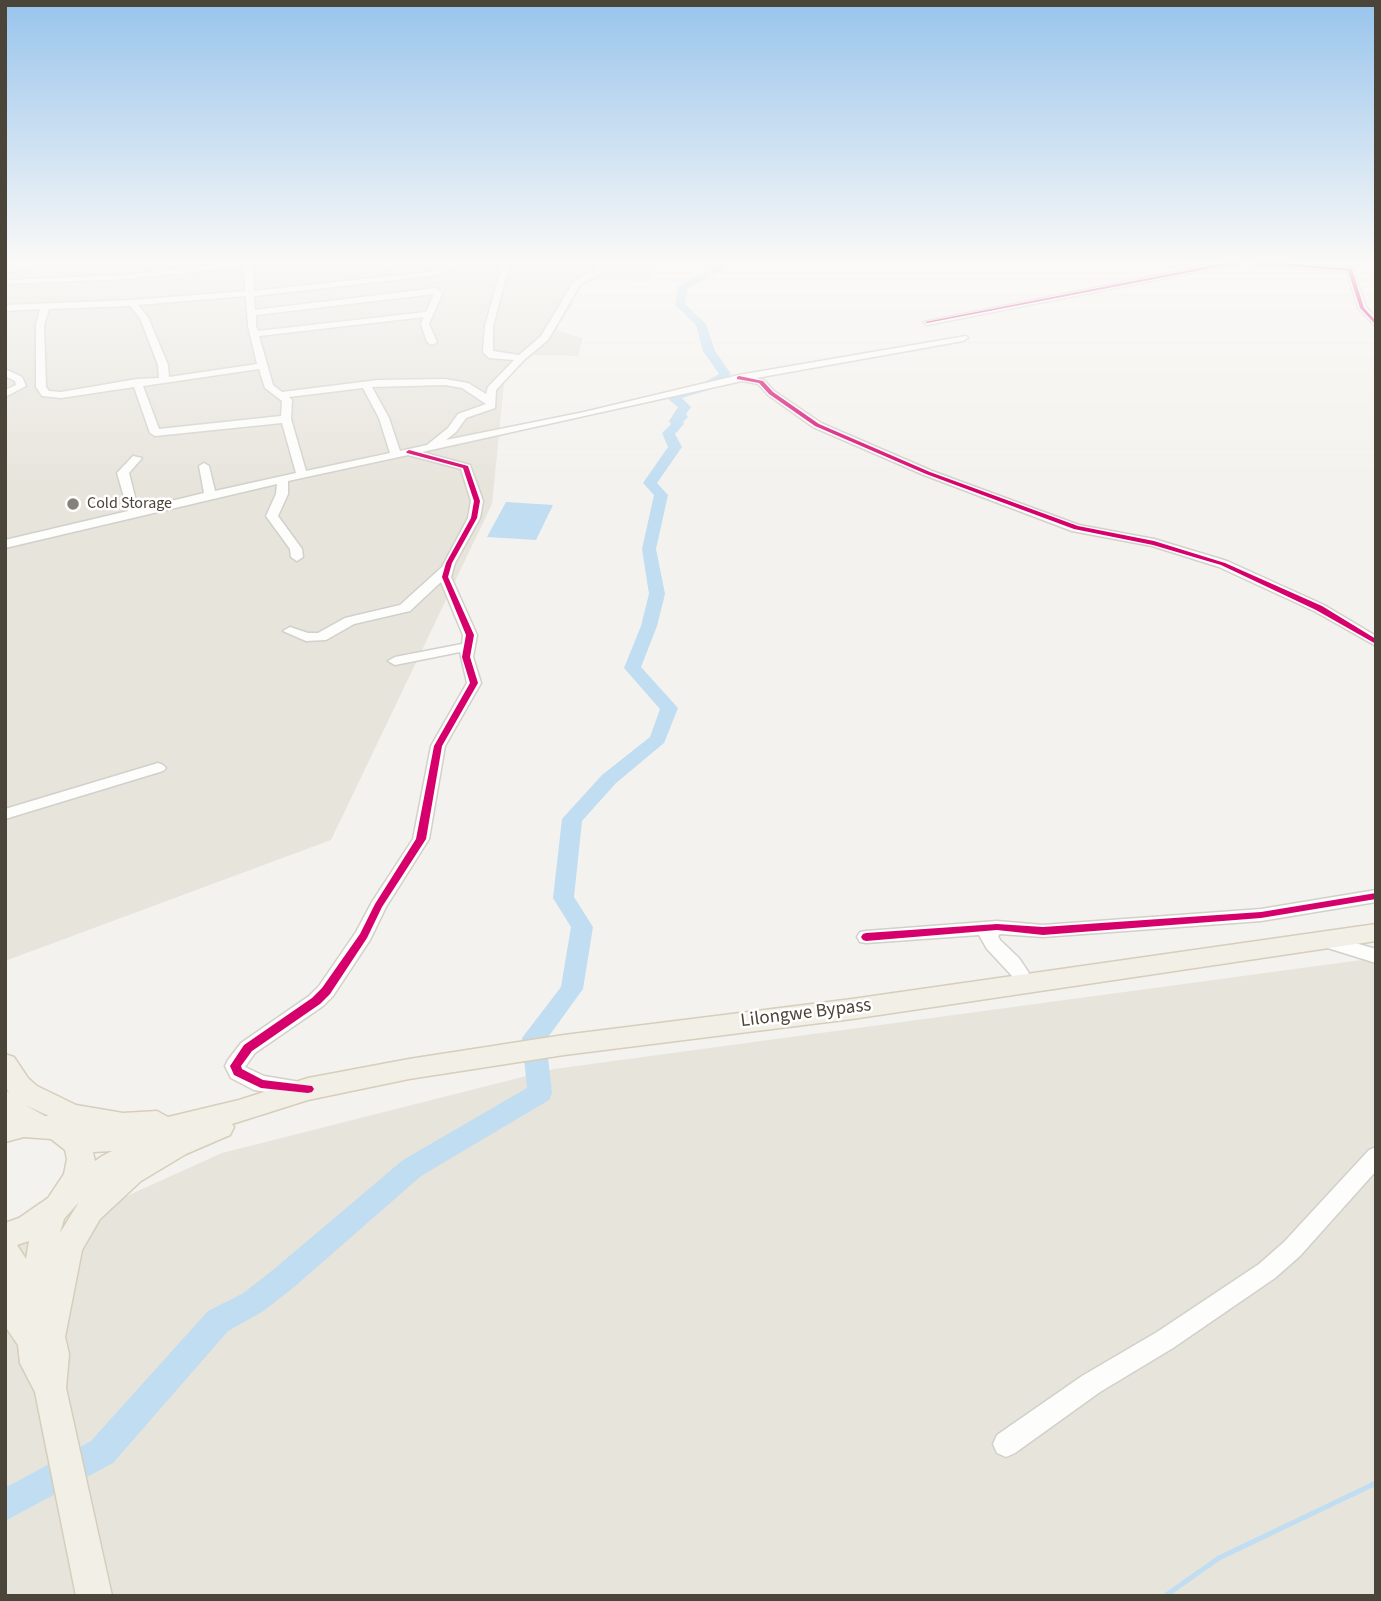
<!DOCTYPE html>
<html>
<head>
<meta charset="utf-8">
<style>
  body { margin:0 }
  #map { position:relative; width:1381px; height:1601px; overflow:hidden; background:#f4f2ee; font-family:"Source Sans 3",sans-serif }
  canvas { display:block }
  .frame { position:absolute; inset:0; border:7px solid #4b4439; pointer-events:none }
</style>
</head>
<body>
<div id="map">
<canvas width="1381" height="1601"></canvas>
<div class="frame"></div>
</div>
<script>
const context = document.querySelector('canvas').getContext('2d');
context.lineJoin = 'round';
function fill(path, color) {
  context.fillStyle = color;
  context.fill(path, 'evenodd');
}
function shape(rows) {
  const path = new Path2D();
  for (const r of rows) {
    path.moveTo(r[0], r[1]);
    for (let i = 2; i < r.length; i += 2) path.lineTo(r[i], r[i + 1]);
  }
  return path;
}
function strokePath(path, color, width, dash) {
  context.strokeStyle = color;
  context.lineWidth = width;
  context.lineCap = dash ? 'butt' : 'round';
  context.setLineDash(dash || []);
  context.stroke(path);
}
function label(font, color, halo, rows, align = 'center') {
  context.font = font + ' "Source Sans 3",sans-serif';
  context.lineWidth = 5;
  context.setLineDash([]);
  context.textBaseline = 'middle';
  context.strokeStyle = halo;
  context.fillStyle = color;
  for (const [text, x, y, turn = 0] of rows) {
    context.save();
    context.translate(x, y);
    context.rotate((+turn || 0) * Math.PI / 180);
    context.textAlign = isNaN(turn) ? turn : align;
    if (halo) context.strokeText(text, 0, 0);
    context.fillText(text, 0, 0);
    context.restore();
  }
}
const residential = shape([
  [5,261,660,261,646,282,590,278,580,285,571,307,556,330,583,338,578,356,530,355,504,384,492,504,331,840,5,961],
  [1376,958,1376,1596,5,1596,5,1251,222,1153,554,1069]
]);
const water = shape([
  [506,502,553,505,536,540,487,537]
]);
const stream = shape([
  [1165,1596,1219,1558,1376,1483]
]);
const river = shape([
  [725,261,738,261,688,288,685,304,706,324,715,351,731,374,723,383,709,390,682,398,691,407,686,414,688,417,683,422,684,424,675,434,682,447,657,483,668,495,656,549,665,594,657,626,641,667,678,708,664,743,616,783,582,821,574,897,593,927,583,989,546,1040,552,1093,549,1100,421,1176,293,1288,262,1312,228,1331,113,1463,5,1521,5,1488,91,1441,208,1311,242,1294,273,1270,403,1160,527,1088,522,1038,561,987,571,927,553,898,562,819,602,775,650,737,660,709,624,668,641,626,649,594,642,549,654,495,643,483,668,447,662,433,671,424,669,421,678,407,669,400,669,394,701,384,719,374,703,351,696,325,675,305,678,286,725,261]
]);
const minor = shape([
  [33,261,45,261,5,274,5,269,33,261],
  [248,261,279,261,253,266,254,291,437,271,453,261,510,262,493,326,493,351,519,355,541,336,574,281,594,270,602,261,610,261,600,274,580,285,548,340,524,360,496,390,495,408,466,418,456,432,446,440,584,412,739,375,966,336,968,338,963,341,756,378,764,380,774,391,821,423,932,471,1079,525,1154,539,1227,561,1324,605,1376,636,1376,646,1314,611,1219,567,1152,546,1072,531,924,475,813,427,768,395,758,384,742,381,422,452,470,465,483,501,480,518,455,563,451,577,477,635,473,657,481,683,445,746,429,839,386,907,370,940,333,996,323,1006,255,1053,245,1067,264,1076,306,1083,309,1089,306,1095,299,1097,254,1090,231,1078,225,1066,228,1060,241,1043,309,996,319,986,356,932,372,902,413,839,431,746,467,683,460,652,395,665,388,661,395,657,462,644,463,635,441,582,410,611,354,624,326,640,306,641,283,631,290,627,308,633,318,633,345,618,400,605,442,567,468,518,471,501,461,469,408,455,288,481,288,494,278,516,302,549,303,557,297,561,291,557,290,549,266,516,276,494,277,484,5,548,5,540,128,511,117,473,133,456,142,458,129,473,138,509,204,493,199,466,204,463,209,466,215,491,296,473,282,423,155,436,150,433,134,387,61,398,42,396,36,387,36,325,40,309,5,311,5,305,132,300,245,291,244,267,125,279,5,284,5,280,125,275,248,261],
  [460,263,502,266,485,326,483,352,489,358,514,360,488,387,486,394,468,383,445,379,378,380,282,392,273,385,259,336,424,317,421,324,427,342,432,345,437,342,429,324,442,294,436,288,255,310,254,296,439,275,460,263],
  [434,294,426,312,258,331,256,326,256,315,434,294],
  [246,296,248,326,257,364,169,377,168,365,148,317,138,305,246,296],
  [130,306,140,318,158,365,159,378,137,379,61,392,49,391,46,387,44,325,49,309,130,306],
  [259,369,265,388,282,401,281,416,159,429,143,386,259,369],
  [445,385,462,388,486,404,458,414,448,428,427,445,400,451,389,418,372,387,445,385],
  [363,388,379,418,390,453,306,471,291,419,292,400,289,397,363,388],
  [323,261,363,261,407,266,403,268,327,263,323,261],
  [1231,261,1271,261,1353,268,1366,307,1376,318,1376,327,1358,308,1347,272,1243,263,927,325,923,322,1231,261],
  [5,369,22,377,26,386,5,397,5,390,16,385,15,381,5,376,5,369],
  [158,763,163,765,166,768,163,771,5,819,5,809,158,763],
  [1376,890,1376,902,1261,921,1043,937,1000,934,998,936,1000,940,1019,958,1029,973,1026,978,1020,980,1014,978,987,949,979,935,866,943,860,942,857,937,860,932,866,931,997,921,1043,925,1261,909,1376,890],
  [1324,934,1376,949,1376,963,1318,945,1315,940,1318,935,1324,934],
  [1376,1147,1376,1171,1300,1256,1275,1278,1173,1348,1100,1392,1015,1453,1006,1457,997,1453,993,1444,997,1435,1082,1376,1157,1332,1259,1264,1284,1242,1369,1150,1376,1147]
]);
const major = shape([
  [1376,924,1376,941,852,1019,564,1055,409,1079,308,1100,232,1124,234,1127,230,1135,186,1154,141,1181,100,1219,82,1250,65,1337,69,1354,66,1388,112,1596,76,1596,35,1392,20,1363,18,1345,5,1326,5,1223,19,1218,48,1198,64,1174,67,1159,65,1150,51,1139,24,1137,5,1142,5,1091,9,1092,5,1087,5,1054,14,1057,28,1078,37,1086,76,1105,123,1113,157,1111,168,1117,239,1100,308,1078,409,1059,564,1035,852,999,1376,924],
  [25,1105,49,1116,45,1116,25,1105],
  [112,1151,102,1156,95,1161,93,1152,112,1151],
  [79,1202,60,1233,64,1219,79,1202],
  [29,1241,26,1259,17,1245,29,1241]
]);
const cycleway = shape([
  [1236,261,1258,261,1352,269,1364,308,1376,321,1376,325,1360,308,1348,271,1243,262,927,323,925,322,1236,261],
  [739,376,763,381,773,392,819,424,930,472,1078,526,1154,541,1225,563,1322,606,1376,639,1376,644,1316,610,1221,565,1153,545,1074,529,926,474,815,426,769,394,759,383,737,379,737,377,739,376],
  [409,450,468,466,480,501,477,518,452,563,448,577,474,635,470,657,478,683,442,746,426,839,382,907,367,938,330,994,320,1004,252,1051,241,1066,242,1069,263,1080,312,1086,314,1089,312,1092,308,1093,261,1088,234,1075,230,1066,244,1045,312,998,322,988,360,934,375,904,416,839,434,746,470,683,462,657,466,635,442,577,446,563,471,518,474,501,463,468,407,453,406,452,409,450],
  [1376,893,1376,899,1261,918,1043,935,997,930,866,941,863,940,861,937,863,934,866,933,997,924,1043,927,1261,912,1376,893]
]);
const markers = [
  [73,504,7,"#868178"]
];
const farPoinames = [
  ["Cold Storage",87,504]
];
const streetNames = [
  ["Lilongwe Bypass",806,1014,-7]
];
fill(residential, '#e7e4dc');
fill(water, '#c0ddf1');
strokePath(stream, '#c0ddf1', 5);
fill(river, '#c0ddf1');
strokePath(minor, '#d2d0cb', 3);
strokePath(major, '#d6cebb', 3);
fill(minor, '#fdfdfc');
fill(major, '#f2efe6');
fill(cycleway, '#d6006c');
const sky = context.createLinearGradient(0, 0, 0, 485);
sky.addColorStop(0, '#98c4ec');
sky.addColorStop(0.54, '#faf9f7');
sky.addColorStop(1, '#faf9f700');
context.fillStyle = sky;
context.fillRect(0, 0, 1381, 485);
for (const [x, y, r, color] of markers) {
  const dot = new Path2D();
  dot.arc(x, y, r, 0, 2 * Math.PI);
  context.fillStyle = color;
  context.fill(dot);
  strokePath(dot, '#fff', 2.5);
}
label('16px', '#4b4439', '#fff', farPoinames, 'left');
label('19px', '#4b4439', '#fff', streetNames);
</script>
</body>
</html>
